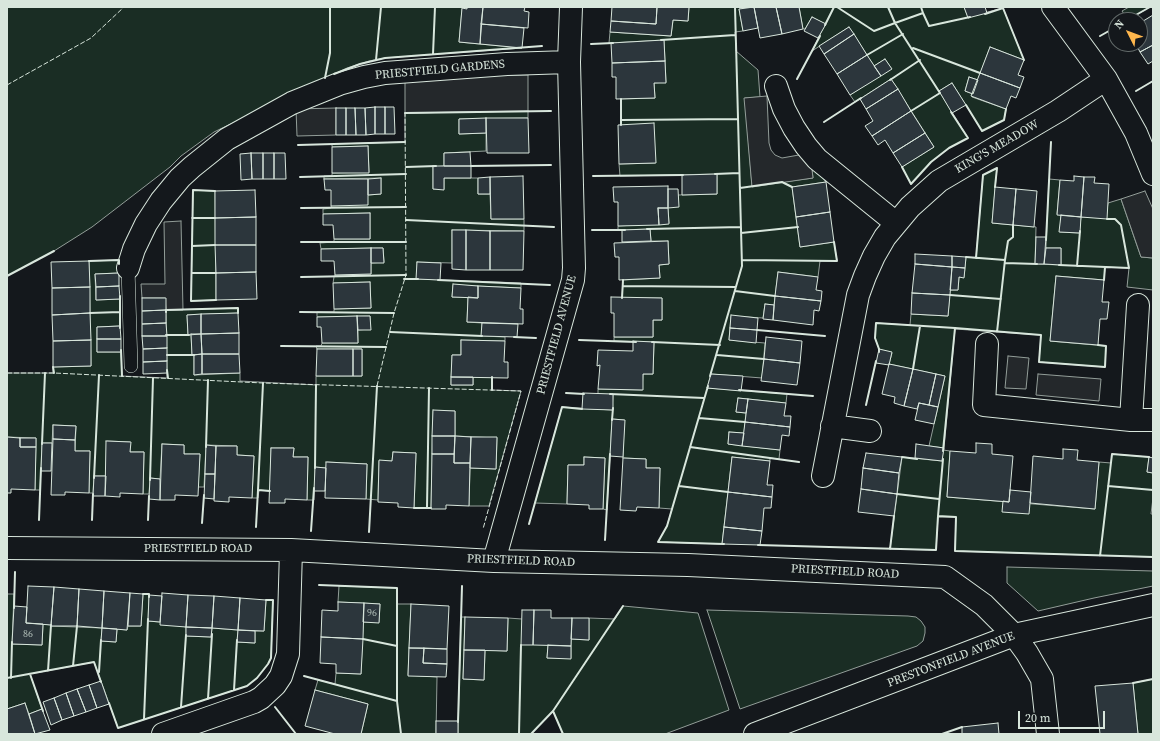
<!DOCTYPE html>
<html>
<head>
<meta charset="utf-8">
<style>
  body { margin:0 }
  #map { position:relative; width:1160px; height:741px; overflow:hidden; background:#14181c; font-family:"Source Serif 4",serif }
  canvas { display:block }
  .frame { position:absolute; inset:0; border:8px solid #d8e6dc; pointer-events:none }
  .north { position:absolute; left:1108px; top:12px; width:40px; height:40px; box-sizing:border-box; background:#14181c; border:1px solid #626a69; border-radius:50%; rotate:312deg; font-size:11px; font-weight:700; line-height:16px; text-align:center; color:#d8e6dc }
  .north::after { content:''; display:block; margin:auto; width:14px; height:18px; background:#ffb74d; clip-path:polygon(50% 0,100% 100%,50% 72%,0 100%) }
  .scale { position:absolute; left:1018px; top:711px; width:87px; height:18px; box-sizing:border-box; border:2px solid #d8e6dc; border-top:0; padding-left:5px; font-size:12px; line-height:14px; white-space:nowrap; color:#d8e6dc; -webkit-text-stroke:3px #14181c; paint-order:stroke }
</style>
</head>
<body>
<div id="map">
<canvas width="1160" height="741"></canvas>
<div class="frame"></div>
<div class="north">N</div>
<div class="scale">20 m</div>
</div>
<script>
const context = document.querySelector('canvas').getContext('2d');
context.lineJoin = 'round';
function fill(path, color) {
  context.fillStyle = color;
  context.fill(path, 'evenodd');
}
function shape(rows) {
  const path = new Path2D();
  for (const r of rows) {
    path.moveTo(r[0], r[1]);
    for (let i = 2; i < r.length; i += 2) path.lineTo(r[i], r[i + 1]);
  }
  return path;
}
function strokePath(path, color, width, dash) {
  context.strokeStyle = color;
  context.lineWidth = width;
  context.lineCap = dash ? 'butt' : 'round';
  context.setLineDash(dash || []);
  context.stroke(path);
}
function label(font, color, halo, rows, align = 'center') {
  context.font = font + ' "Source Serif 4",serif';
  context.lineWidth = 3;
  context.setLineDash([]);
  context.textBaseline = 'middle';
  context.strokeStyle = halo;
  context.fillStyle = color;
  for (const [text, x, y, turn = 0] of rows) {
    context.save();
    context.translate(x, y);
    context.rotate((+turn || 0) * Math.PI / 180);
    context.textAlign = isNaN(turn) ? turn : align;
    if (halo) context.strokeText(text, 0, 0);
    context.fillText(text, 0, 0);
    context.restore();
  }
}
const green = shape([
  [7,7,467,7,467,9,462,9,459,42,522,48,385,58,369,61,347,68,214,132,181,156,170,167,92,227,54,251,7,276,7,7],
  [689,7,752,7,739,9,743,31,735,32,736,51,758,70,760,97,745,98,752,186,813,178,810,153,816,170,826,182,792,187,800,247,834,242,837,261,820,261,818,277,778,272,774,305,765,304,763,318,731,316,729,340,765,343,762,378,711,374,707,388,787,394,786,403,738,398,736,412,746,413,744,433,729,432,728,444,780,450,779,459,770,458,770,461,732,457,722,544,658,542,667,526,672,509,659,508,660,468,646,468,646,459,623,458,624,420,612,419,607,510,603,509,605,458,584,457,584,465,568,465,567,504,535,503,562,407,612,410,613,395,598,394,598,389,642,390,643,374,653,374,654,342,614,341,614,337,653,337,653,320,662,320,662,298,622,298,623,280,660,278,659,265,669,264,668,241,651,241,650,229,618,230,618,226,669,223,668,208,678,195,717,194,717,174,620,176,619,164,655,163,621,125,621,99,655,98,654,83,666,82,664,40,609,43,610,32,671,36,673,20,688,21,689,7],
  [799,7,964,7,968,17,1003,8,1024,60,990,47,978,80,969,77,965,91,973,94,972,97,1006,109,1004,120,982,131,952,83,939,91,968,138,949,148,931,162,911,184,902,167,934,147,891,79,855,102,850,95,891,68,885,59,874,66,849,27,812,51,825,24,812,17,805,29,803,29,799,7],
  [1129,7,1150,7,1128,20,1122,11,1129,7],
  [528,111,528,118,459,119,459,134,486,133,486,151,444,153,444,166,433,167,433,189,444,189,444,178,478,178,478,194,490,194,491,219,524,219,524,231,452,230,452,263,417,262,417,279,521,283,521,288,453,285,452,297,468,297,467,322,482,323,482,336,505,337,505,341,461,340,461,355,452,355,451,385,473,385,473,377,492,377,492,390,521,391,489,506,469,506,470,468,496,469,497,438,455,436,455,411,433,411,431,508,414,508,416,453,393,452,392,461,379,461,378,500,366,499,367,464,327,462,326,468,315,467,314,500,307,500,308,457,293,457,294,448,271,448,270,491,259,490,258,498,252,498,254,456,237,455,237,446,206,445,204,487,198,487,200,454,184,454,184,445,162,444,160,479,150,478,149,494,143,494,144,452,130,452,130,442,107,441,106,476,94,476,93,493,89,493,90,451,75,451,76,426,53,425,52,443,42,443,40,490,35,490,36,438,7,437,7,373,53,373,53,367,91,366,89,261,119,260,119,273,95,274,96,300,120,299,120,326,97,327,97,352,121,352,122,376,167,378,166,310,238,308,238,313,187,315,188,334,191,334,192,354,194,355,194,375,240,373,240,381,316,385,316,376,362,376,362,349,317,349,316,346,321,346,322,343,358,343,358,330,370,329,370,316,317,317,317,312,334,312,334,309,371,308,370,282,333,283,334,277,335,275,371,274,371,263,384,262,383,248,321,249,320,243,334,242,334,239,370,239,370,213,323,214,323,209,331,208,331,206,368,195,381,194,381,178,324,179,324,176,332,176,332,173,369,172,368,146,332,147,332,144,405,142,405,113,528,111],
  [997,168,992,223,1036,227,1035,264,1061,265,1061,248,1046,248,1049,179,1060,180,1057,214,1061,215,1060,232,1079,233,1081,217,1106,218,1108,203,1121,199,1141,257,1153,258,1153,290,1127,287,1129,268,1105,267,1104,280,1056,276,1050,341,1106,346,1105,367,1039,362,1041,335,955,329,944,448,929,446,945,376,889,364,892,353,879,349,875,338,876,323,910,325,911,314,948,316,950,290,958,290,959,277,964,277,966,257,976,258,983,175,997,168],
  [193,190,215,191,216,300,191,301,193,190],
  [943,450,950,451,947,497,1095,509,1099,462,1111,463,1112,454,1149,457,1147,472,1153,473,1153,498,1151,514,1153,514,1153,557,955,551,956,517,938,517,936,550,890,549,902,457,942,461,943,450],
  [1007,567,1153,571,1153,586,1094,598,1038,611,1007,583,1007,567],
  [339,586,397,588,397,604,411,604,408,675,437,677,436,734,361,734,368,704,315,690,318,680,335,684,336,673,361,674,363,622,379,622,380,604,338,602,339,586],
  [7,594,14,594,12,644,42,645,43,624,51,625,51,626,102,628,101,641,116,642,117,629,127,630,128,626,141,626,143,594,149,594,148,621,160,622,186,627,186,636,211,637,212,628,238,630,237,642,255,643,255,631,264,631,266,600,273,600,271,658,268,664,257,678,247,686,118,728,94,662,30,674,42,709,29,714,25,703,7,709,7,594],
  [623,606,698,613,729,710,665,734,563,734,553,711,531,734,458,734,461,617,465,617,463,679,484,680,485,650,507,651,508,618,522,619,548,645,547,658,571,658,571,639,589,640,589,618,615,619,623,606],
  [707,610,908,616,916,617,921,621,925,627,925,633,923,641,917,646,740,709,707,610],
  [1153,679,1153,734,1138,734,1133,683,1153,679]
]);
const parking = shape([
  [528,75,528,111,405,113,405,76,528,75],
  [767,96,769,143,771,150,775,155,782,158,810,153,813,178,752,187,744,98,767,96],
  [336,108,336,135,297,136,296,109,336,108],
  [1145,191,1153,209,1153,258,1141,257,1121,199,1145,191],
  [181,221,183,310,166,310,165,298,142,298,141,284,165,284,164,222,181,221],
  [1008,356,1029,358,1026,389,1005,388,1008,356],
  [1038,374,1101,379,1099,401,1036,395,1038,374]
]);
const building = shape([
  [467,7,483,7,480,44,459,42,462,8,467,9,467,7],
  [483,7,525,7,524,11,529,12,528,28,481,24,483,7],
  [612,7,657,7,656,24,611,21,612,7],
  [657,7,689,7,688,21,673,20,671,36,610,32,611,21,656,24,657,7],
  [754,7,758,28,743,31,739,9,754,7],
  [754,7,776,7,782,34,760,38,754,7],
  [776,7,799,7,803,29,782,34,776,7],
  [964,7,985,7,987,13,968,18,964,7],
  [1153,15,1153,45,1140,52,1136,44,1140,44,1140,38,1144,35,1140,28,1140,23,1153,15],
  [812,17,826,24,818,38,804,31,812,17],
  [481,24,524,28,522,48,480,44,481,24],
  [849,27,854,34,824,54,819,46,849,27],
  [854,34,867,55,837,74,824,54,854,34],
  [664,40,665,61,612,63,611,43,664,40],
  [1153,45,1153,61,1148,64,1140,52,1153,45],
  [990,47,1024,60,1018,75,1024,77,1020,88,980,73,990,47],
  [867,55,881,76,850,95,837,74,867,55],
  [885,59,892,69,881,76,874,66,885,59],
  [665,61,666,83,654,83,655,98,616,99,616,77,612,77,612,63,665,61],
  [980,73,1020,88,1016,98,1011,96,1006,109,971,96,980,73],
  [969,77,978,80,973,94,965,91,969,77],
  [891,79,898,89,866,109,860,99,891,79],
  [952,83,966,105,952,113,939,91,952,83],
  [898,89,911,111,872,136,865,126,873,121,866,109,898,89],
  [375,107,385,107,385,134,375,134,375,107],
  [375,107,375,134,366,135,365,108,375,107],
  [385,107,394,107,395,134,385,134,385,107],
  [336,108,346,108,346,135,336,135,336,108],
  [346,108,355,108,356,135,346,135,346,108],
  [355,108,365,108,366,135,356,135,355,108],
  [911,111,925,133,893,153,885,140,878,145,872,136,911,111],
  [486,118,528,118,529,153,487,153,486,118],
  [486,118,486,133,459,134,459,119,486,118],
  [654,123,656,163,619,164,618,125,654,123],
  [925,133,934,147,902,167,893,153,925,133],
  [368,146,369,173,332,173,332,147,368,146],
  [470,152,471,166,444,166,444,153,470,152],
  [251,153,252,179,241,180,240,154,251,153],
  [251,153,263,153,263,179,252,179,251,153],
  [263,153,274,153,274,179,263,179,263,153],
  [274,153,285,153,286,179,274,179,274,153],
  [433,166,471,166,471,178,444,178,444,190,433,189,433,166],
  [717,174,717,194,682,195,682,175,717,174],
  [523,176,524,219,491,219,490,177,523,176],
  [1074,176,1084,177,1081,217,1057,215,1060,180,1074,181,1074,176],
  [490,177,490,194,478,194,478,178,490,177],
  [1084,177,1095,177,1094,183,1109,184,1107,219,1081,217,1084,177],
  [381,178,381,194,368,195,368,179,381,178],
  [324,179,368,179,368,205,331,206,331,190,325,190,324,179],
  [826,182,830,212,796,217,792,187,826,182],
  [668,186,668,208,658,208,659,225,618,226,618,202,614,202,613,187,668,186],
  [995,187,1016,189,1013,225,992,223,995,187],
  [668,189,678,189,679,207,668,208,668,189],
  [1016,189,1037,191,1034,227,1013,225,1016,189],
  [255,190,256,217,215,218,215,191,255,190],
  [658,208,668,208,669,224,659,225,658,208],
  [830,212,834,242,800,247,796,217,830,212],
  [370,213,370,239,334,239,333,225,323,225,323,214,370,213],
  [1061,215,1081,217,1080,233,1059,232,1061,215],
  [256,217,256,245,215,245,215,218,256,217],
  [650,229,651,241,622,242,622,230,650,229],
  [452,230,466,230,466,270,452,269,452,230],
  [466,230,490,231,490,270,466,270,466,230],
  [490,231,524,231,523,270,490,270,490,231],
  [1036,237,1046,237,1044,264,1035,264,1036,237],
  [668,241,669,264,659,265,660,278,619,280,619,257,615,257,614,243,668,241],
  [215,245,256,245,256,272,216,273,215,245],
  [371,248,371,274,335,275,334,261,321,261,321,249,371,248],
  [371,248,383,248,384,263,371,263,371,248],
  [1046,248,1061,248,1061,265,1044,264,1046,248],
  [915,254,952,256,952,267,915,264,915,254],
  [952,256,966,257,965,268,952,267,952,256],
  [89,261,90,287,52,288,51,262,89,261],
  [417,262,441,263,440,280,416,279,417,262],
  [915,264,952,267,950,295,912,293,915,264],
  [952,267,965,268,964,278,959,277,958,290,950,290,952,267],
  [256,272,257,299,216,300,216,273,256,272],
  [778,272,818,277,816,290,822,291,821,301,775,296,778,272],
  [119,273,119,286,96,287,95,274,119,273],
  [1056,276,1104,280,1102,302,1109,302,1107,319,1100,319,1098,345,1050,341,1056,276],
  [370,282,371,308,334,309,333,283,370,282],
  [453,284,478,286,478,298,452,297,453,284],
  [119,286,120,299,96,300,96,287,119,286],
  [478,286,521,288,520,309,523,309,523,324,467,322,468,297,478,298,478,286],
  [90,287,90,313,52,315,52,288,90,287],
  [912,293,950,295,948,316,911,314,912,293],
  [775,296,821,301,819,311,814,310,813,325,773,320,775,296],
  [611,297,662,298,662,320,653,320,653,337,614,337,614,313,611,313,611,297],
  [142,298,166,298,166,310,142,311,142,298],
  [765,304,774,305,773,320,763,319,765,304],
  [166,310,166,323,142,324,142,311,166,310],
  [90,313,91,340,53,341,52,315,90,313],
  [238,313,239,333,201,334,201,314,238,313],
  [201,314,201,334,188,335,187,315,201,314],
  [731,315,758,318,757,330,730,328,731,315],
  [357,316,358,343,322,343,321,327,317,327,317,317,357,316],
  [357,316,370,316,371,330,358,330,357,316],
  [166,323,167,336,142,336,142,324,166,323],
  [482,323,518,324,517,337,481,336,482,323],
  [120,326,121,339,97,339,97,327,120,326],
  [730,328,757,330,756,343,729,340,730,328],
  [239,333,239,354,202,354,201,334,239,333],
  [191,334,201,334,202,354,192,355,191,334],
  [142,336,167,336,167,348,143,349,142,336],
  [766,337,802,341,800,363,764,359,766,337],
  [97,339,121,339,121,352,97,352,97,339],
  [91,340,91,366,53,367,53,341,91,340],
  [461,340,505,341,504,362,508,362,508,378,451,377,452,355,461,355,461,340],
  [633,341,654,342,653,374,643,374,643,390,598,389,600,365,597,366,598,350,633,351,633,341],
  [167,348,167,361,143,362,143,349,167,348],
  [317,349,353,349,353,376,316,376,317,349],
  [353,349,362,349,362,376,353,376,353,349],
  [879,349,892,352,889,365,876,363,879,349],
  [202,354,239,354,240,373,202,374,202,354],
  [202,354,202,374,194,375,194,355,202,354],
  [764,359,800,363,797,385,761,381,764,359],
  [167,361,167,373,143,374,143,362,167,361],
  [889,364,913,369,904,406,894,403,895,397,882,394,889,364],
  [913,369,936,374,929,405,919,403,917,409,904,406,913,369],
  [711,374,743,376,741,391,707,388,711,374],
  [936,374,945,376,938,407,929,405,936,374],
  [451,377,473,377,473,385,451,385,451,377],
  [583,393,613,394,613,410,582,409,583,393],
  [738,398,748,399,746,413,736,412,738,398],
  [748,399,786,403,784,416,791,416,790,427,745,422,748,399],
  [919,403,938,407,934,424,915,420,919,403],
  [433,410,455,411,455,436,432,436,433,410],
  [612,419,625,420,623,457,610,456,612,419],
  [745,422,790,427,789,436,782,435,780,450,742,446,745,422],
  [53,425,76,426,75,440,53,439,53,425],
  [729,432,744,433,742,446,728,444,729,432],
  [432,436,455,436,454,454,432,454,432,436],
  [455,436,471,437,470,463,454,463,455,436],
  [7,437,20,438,20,447,36,447,35,490,11,489,11,493,7,493,7,437],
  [471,437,497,437,496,469,470,468,471,437],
  [20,438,36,438,36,447,20,447,20,438],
  [53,439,75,440,75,451,90,451,89,493,65,492,65,495,51,495,53,439],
  [106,441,131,442,130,452,144,452,143,494,120,493,120,497,105,496,106,441],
  [42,443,52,443,51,471,41,471,42,443],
  [976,443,992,444,992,454,1013,456,1009,502,947,497,950,451,976,453,976,443],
  [162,444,184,445,184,454,200,454,198,496,175,495,175,500,160,500,162,444],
  [916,444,944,448,942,461,915,458,916,444],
  [206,445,216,446,215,474,205,474,206,445],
  [216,446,237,446,237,455,254,456,252,498,229,497,229,502,214,501,216,446],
  [271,448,294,448,293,457,308,457,307,500,285,499,285,503,269,503,271,448],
  [1063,449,1078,450,1077,460,1099,462,1095,509,1030,503,1033,456,1063,459,1063,449],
  [393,452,416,453,414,508,398,507,398,503,378,502,379,460,392,461,393,452],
  [866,453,902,457,899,473,863,468,866,453],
  [432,454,454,454,454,463,470,463,469,506,446,505,446,509,431,509,432,454],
  [584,457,605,458,603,509,589,509,589,505,567,504,568,465,584,465,584,457],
  [732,457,770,461,767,485,773,485,772,497,728,492,732,457],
  [1149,457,1153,458,1153,473,1147,472,1149,457],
  [623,458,646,459,646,468,660,468,659,508,637,507,636,511,620,510,623,458],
  [326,462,367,464,366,499,325,498,326,462],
  [315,467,326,468,325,491,314,491,315,467],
  [863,468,899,473,897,494,861,489,863,468],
  [205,474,215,474,214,499,204,498,205,474],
  [94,476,106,476,105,496,93,496,94,476],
  [150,478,160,479,160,500,149,499,150,478],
  [861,489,897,494,894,516,858,512,861,489],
  [1010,490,1031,492,1029,514,1002,512,1003,501,1009,502,1010,490],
  [728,492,772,497,771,508,764,508,762,531,724,527,728,492],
  [724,527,762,531,760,545,722,544,724,527],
  [28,586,54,587,51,625,26,623,28,586],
  [54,587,79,589,77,626,51,626,54,587],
  [79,589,104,591,102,628,77,626,79,589],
  [104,591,130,593,127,630,102,628,104,591],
  [130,593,143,594,141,626,128,626,130,593],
  [162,593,188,595,186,627,160,625,162,593],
  [149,595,162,596,160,622,148,621,149,595],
  [188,595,214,596,212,628,186,627,188,595],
  [214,596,240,598,238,630,212,628,214,596],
  [240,598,266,600,264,631,238,630,240,598],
  [338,602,364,603,363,639,321,637,322,610,338,611,338,602],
  [364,603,380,604,379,623,363,622,364,603],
  [411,604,449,606,447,649,409,648,411,604],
  [14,606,27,607,26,623,43,624,42,645,12,644,14,606],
  [522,610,534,610,533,645,521,645,522,610],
  [534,610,551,610,551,618,572,618,571,646,533,645,534,610],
  [465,617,508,618,507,651,464,650,465,617],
  [572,618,589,618,589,640,571,639,572,618],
  [186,627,212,628,211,637,186,636,186,627],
  [102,628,117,629,116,642,101,641,102,628],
  [238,630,255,631,255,643,237,642,238,630],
  [321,637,363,639,361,674,336,673,336,664,320,663,321,637],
  [548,645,571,646,571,659,547,658,548,645],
  [409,648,424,648,423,663,447,664,446,677,408,676,409,648],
  [424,648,447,649,447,664,423,663,424,648],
  [464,650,485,650,484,680,463,679,464,650],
  [101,681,109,704,97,708,89,685,101,681],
  [1133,683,1138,734,1100,734,1095,686,1133,683],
  [89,685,97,708,86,712,77,689,89,685],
  [77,689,86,712,74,716,66,693,77,689],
  [315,690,368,704,361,734,335,734,305,726,315,690],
  [66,693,74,716,62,720,54,698,66,693],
  [54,698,62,720,51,725,43,702,54,698],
  [25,703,35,734,7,734,7,709,25,703],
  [42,709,50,730,35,734,29,714,42,709],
  [436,721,458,721,458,734,436,734,436,721],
  [998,723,999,734,962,734,962,727,998,723]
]);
const service = shape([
  [128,268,131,366]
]);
const minor = shape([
  [1053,7,1106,79,1136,133,1153,174],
  [776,86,784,109,794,128,806,146,817,159,896,223],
  [128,268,134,249,146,224,161,201,180,178,192,167,227,139,292,103,339,84,364,77,385,73,507,64,569,62],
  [987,344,984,405,1131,420,1153,420],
  [1131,420,1138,305],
  [832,426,870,431],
  [823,476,858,295,865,276,874,256,885,237,910,207,939,181,1058,111,1106,79],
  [7,548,291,550,494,561,688,565,945,577,984,605,1014,635,1027,653,1042,679,1048,734],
  [494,561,573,280,574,268,569,62,571,7],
  [163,734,254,702,261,698,275,685,281,676,288,654,291,550],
  [755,734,1014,635,1153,605]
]);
const fence = shape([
  [7,85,91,38,124,7],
  [7,373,54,373,263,383,521,391,483,529],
  [377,386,394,313,406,275,405,113]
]);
const wall = shape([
  [837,7,874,31,895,23,940,93],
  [888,7,895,23,923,13,921,7],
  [923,13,929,26,970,17],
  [985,14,1003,8,1024,60],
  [1127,20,1150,7],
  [825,25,834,7],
  [1100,36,1116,27],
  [661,40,735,35],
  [591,44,613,43],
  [913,48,980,73],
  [433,54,435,7],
  [867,55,903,34],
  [376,60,381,7],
  [334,74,360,64,385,58,542,46],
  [325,78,330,53,330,7],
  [797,79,820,36],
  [890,80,920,60],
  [1136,91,1153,81],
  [621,99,621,125],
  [966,105,982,131,1004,120,1006,109],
  [911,111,940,93],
  [405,113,551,111],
  [621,120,738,119],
  [824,122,861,98],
  [298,145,405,142],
  [471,166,551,165],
  [406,167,436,166],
  [902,167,911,184,931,162,949,148,968,138,951,112],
  [715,174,739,173],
  [593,176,683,175],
  [300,177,406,174],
  [740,188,782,182,792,187],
  [215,191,193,190,191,301,216,300],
  [301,208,406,207],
  [192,218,215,218],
  [406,220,554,227],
  [647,229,741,227],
  [592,230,625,230],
  [741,233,798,227],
  [1046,240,1051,142],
  [301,242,406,242],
  [192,246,215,245],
  [966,257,1005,260,997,332],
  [976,258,983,175,997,168,995,187],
  [742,260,837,261,834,242],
  [1005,260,1008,241,1013,237,1013,225],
  [89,261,119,260,119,264],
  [1005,263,1037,264],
  [1059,265,1129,268,1121,225,1115,219,1107,219],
  [1077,266,1080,231],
  [192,273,216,273],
  [7,276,54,251],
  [301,277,406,275],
  [404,279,418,279],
  [438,280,550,285],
  [1104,280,1105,267],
  [623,286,736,287],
  [735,291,775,296],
  [950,295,1001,299],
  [120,296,120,328],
  [622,298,623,280],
  [166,312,166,310,238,308,238,313],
  [300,312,394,313],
  [90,313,120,312],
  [757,330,825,336],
  [390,332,482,336],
  [166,335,189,335],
  [514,337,536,338],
  [579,340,636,342],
  [652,342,720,345],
  [281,346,386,347],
  [121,350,122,376],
  [879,352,879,349,875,338,876,323,955,328],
  [167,355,194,355],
  [717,355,764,359],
  [53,367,54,373],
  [913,369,920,326],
  [167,370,168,378],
  [710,376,742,266,735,7],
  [492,377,492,390],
  [263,383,258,490,270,491],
  [708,386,667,526,658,542,724,544],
  [739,390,813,396],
  [566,393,584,394],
  [610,394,704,398],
  [866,405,876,361],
  [699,418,745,422],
  [612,420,613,408],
  [42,444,45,373],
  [206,447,208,380],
  [690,447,799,462],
  [943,451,955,328,1041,335,1039,362,1105,367,1106,346,1098,345],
  [902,457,917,459],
  [315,468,316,385],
  [94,478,99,375],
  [150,480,153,378],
  [679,486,728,492],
  [1108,486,1153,490],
  [897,494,939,499],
  [427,507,429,388],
  [414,508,431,508],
  [938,516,943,459],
  [39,520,41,468],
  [92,520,93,494],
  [148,520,149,496],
  [202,523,204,495],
  [529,524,562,407,582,409],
  [256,527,258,490],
  [311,531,314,488],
  [369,532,377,386],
  [605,540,610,454],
  [758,545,936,550,938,516,956,517,955,551,1153,557],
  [890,549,894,516],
  [1100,556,1112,454,1149,457],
  [319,585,397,588,397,701,401,734],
  [143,594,149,594,149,597],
  [14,608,15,572],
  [363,639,397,646],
  [73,666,77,626],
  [48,671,51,625],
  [99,672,101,640],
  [30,674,43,711],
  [304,676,397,701],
  [7,678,94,662,101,682],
  [11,678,12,642],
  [1133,683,1153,679],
  [234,690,237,640],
  [208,699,212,634],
  [109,703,118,728,247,686,257,678,268,664,271,658,273,600,266,600],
  [181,707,186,635],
  [275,707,296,734],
  [553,711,563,734],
  [144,719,148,619],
  [458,722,462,586],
  [519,734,521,645],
  [531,734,553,711,623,606],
  [942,734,962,727]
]);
const numberNames = [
  ["96",372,613],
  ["86",28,634]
];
const streetNames = [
  ["PRIESTFIELD GARDENS",440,70,-5],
  ["KING'S MEADOW",997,147,-30],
  ["PRIESTFIELD AVENUE",557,335,-75],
  ["PRIESTFIELD ROAD",198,549],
  ["PRIESTFIELD ROAD",521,561,2],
  ["PRIESTFIELD ROAD",845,572,3],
  ["PRESTONFIELD AVENUE",951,660,-21]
];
fill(green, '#1a2d24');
strokePath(green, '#939e99', 1);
fill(parking, '#24282b');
strokePath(parking, '#939e99', 1);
fill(building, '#2c363c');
strokePath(building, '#d8e6dc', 1);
strokePath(service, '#d8e6dc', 14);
strokePath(minor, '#d8e6dc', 24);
strokePath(service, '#14181c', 13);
strokePath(minor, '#14181c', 22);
strokePath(fence, '#d8e6dc', 1, [5, 2]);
strokePath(wall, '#d8e6dc', 2);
label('10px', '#adbab4', null, numberNames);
label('12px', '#d8e6dc', '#14181c', streetNames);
</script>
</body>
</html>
